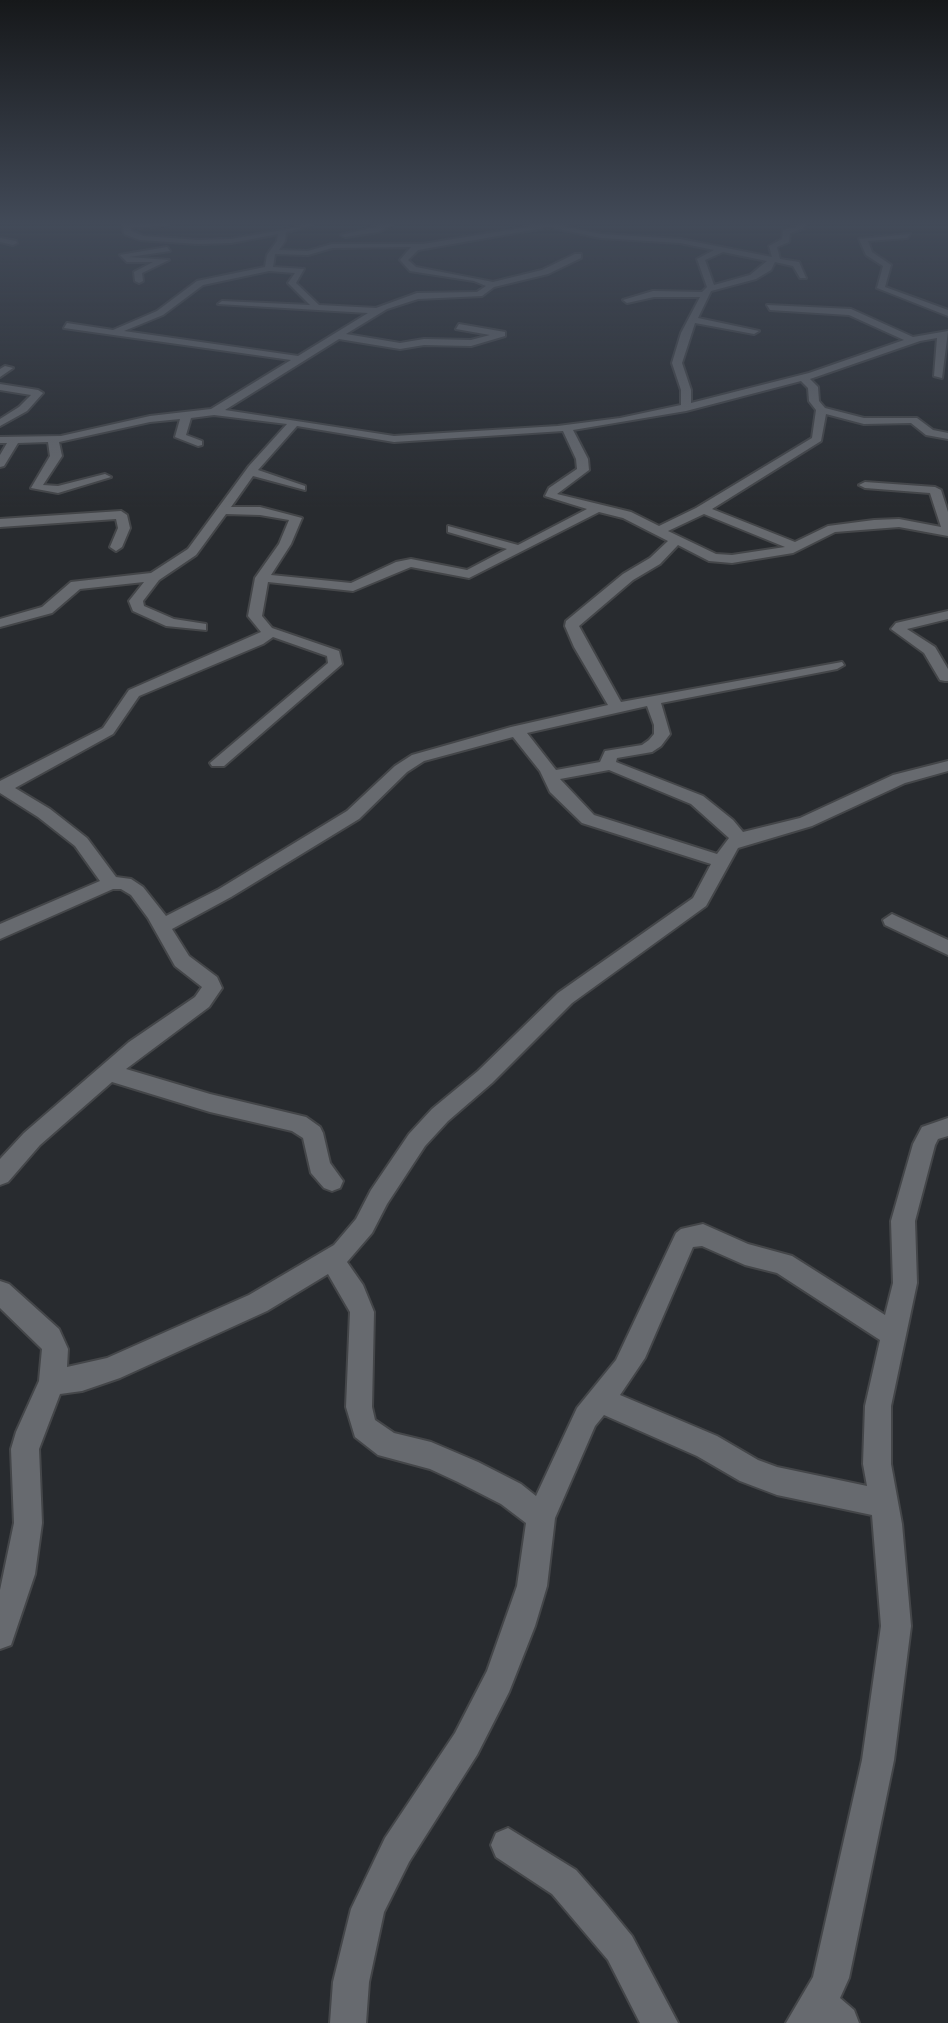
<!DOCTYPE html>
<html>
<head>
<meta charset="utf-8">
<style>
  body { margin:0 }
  canvas { display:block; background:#282b2f }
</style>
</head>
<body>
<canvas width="948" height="2023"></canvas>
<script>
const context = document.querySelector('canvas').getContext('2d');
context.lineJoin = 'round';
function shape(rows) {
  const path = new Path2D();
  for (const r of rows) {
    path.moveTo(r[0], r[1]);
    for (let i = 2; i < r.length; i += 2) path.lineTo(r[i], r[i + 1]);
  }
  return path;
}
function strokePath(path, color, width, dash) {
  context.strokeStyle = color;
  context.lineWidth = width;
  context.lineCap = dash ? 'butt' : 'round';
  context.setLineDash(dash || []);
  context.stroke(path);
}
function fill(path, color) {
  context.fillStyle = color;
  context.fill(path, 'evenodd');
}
const minor = shape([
  [123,225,168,225,131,228,131,231,144,236,198,240,231,239,312,225,286,232,285,241,279,250,308,251,332,244,423,244,539,225,557,225,601,234,680,239,772,257,769,246,782,239,783,230,804,225,804,228,790,233,789,242,777,247,780,259,799,262,806,278,800,278,793,266,775,262,771,270,756,279,711,291,698,318,759,331,754,334,695,323,682,363,691,390,691,403,809,373,904,340,849,315,770,310,767,305,851,309,913,337,948,331,942,378,934,376,937,338,920,341,810,379,818,387,819,401,825,408,864,418,917,418,933,430,948,433,948,439,926,435,911,423,864,424,826,414,821,441,712,509,795,542,828,526,874,520,899,519,941,527,930,493,865,488,859,485,865,482,935,487,941,490,948,512,948,536,899,527,835,532,793,553,732,563,709,561,678,545,660,564,633,580,579,626,621,702,842,662,844,665,837,669,661,703,670,734,661,746,652,752,617,758,616,762,703,796,733,820,743,832,800,818,893,775,948,761,948,771,905,783,812,826,738,848,706,906,572,1003,492,1083,448,1121,425,1146,387,1204,372,1233,347,1262,363,1285,374,1312,372,1407,375,1420,394,1433,431,1442,478,1462,521,1484,536,1496,577,1408,616,1360,676,1233,681,1229,703,1224,748,1244,792,1256,885,1315,893,1283,891,1221,913,1144,922,1127,948,1118,948,1136,938,1139,935,1145,915,1221,917,1283,891,1406,891,1464,902,1524,911,1626,894,1760,849,1978,840,1998,854,2010,859,2023,786,2023,813,1977,862,1760,881,1626,872,1515,777,1495,740,1481,697,1456,604,1415,595,1426,555,1518,547,1586,535,1626,509,1692,477,1755,409,1862,384,1912,369,1982,366,2023,330,2023,333,1982,351,1909,385,1838,455,1733,487,1671,517,1586,526,1523,501,1504,458,1482,430,1469,378,1455,355,1437,346,1407,350,1312,328,1274,267,1311,120,1378,82,1391,60,1394,39,1449,42,1523,35,1574,11,1645,0,1649,0,1590,14,1523,11,1449,16,1432,39,1381,42,1349,0,1308,0,1281,9,1284,59,1329,68,1349,67,1367,107,1358,249,1295,334,1245,356,1219,371,1190,409,1134,432,1109,478,1071,558,993,693,898,711,864,582,823,550,792,540,771,513,737,424,761,407,772,359,819,231,897,172,929,189,956,217,977,222,988,209,1007,126,1069,210,1094,306,1117,320,1127,323,1133,330,1163,343,1181,340,1188,332,1191,324,1188,311,1173,303,1138,292,1131,210,1112,112,1082,40,1145,8,1182,0,1185,0,1159,24,1133,129,1042,195,997,202,987,175,966,148,918,131,895,121,889,113,889,0,939,0,924,100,881,75,846,38,817,0,793,0,781,103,728,129,690,261,632,248,616,255,578,279,544,289,520,260,515,226,514,196,555,159,580,143,601,144,606,174,619,206,624,206,630,166,626,133,611,129,601,144,582,80,589,52,613,0,627,0,619,42,607,71,582,151,573,188,549,249,466,287,424,214,415,191,418,186,435,202,441,202,445,198,446,175,437,180,419,150,422,59,442,62,456,43,485,58,486,105,474,111,477,58,493,31,488,50,456,48,442,18,443,4,466,0,467,0,455,7,443,0,443,0,437,61,436,150,416,211,409,291,360,64,328,67,323,113,330,157,311,197,281,265,267,267,255,277,241,278,234,231,243,198,244,140,240,124,234,123,225],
  [549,227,601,238,680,243,714,250,697,259,707,287,702,292,653,291,623,300,627,303,654,297,700,297,681,333,672,363,681,390,681,405,620,418,558,426,394,436,225,410,339,339,400,349,424,345,471,346,505,336,505,332,459,324,456,329,490,335,471,340,424,339,400,343,346,334,387,309,418,299,482,296,494,287,548,274,581,258,581,254,575,254,542,270,493,282,416,267,408,260,418,250,549,227],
  [411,247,400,260,410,271,474,281,486,286,477,292,417,293,376,308,319,305,296,283,304,269,273,267,275,254,308,255,332,248,411,247],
  [723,252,767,261,750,275,714,285,705,260,723,252],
  [269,271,295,273,288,283,310,305,222,301,218,304,368,313,298,356,124,331,163,315,203,285,269,271],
  [801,381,808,388,809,401,816,410,812,438,696,508,659,526,631,512,557,494,589,470,588,459,573,430,686,411,801,381],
  [297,426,394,442,563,431,576,459,577,469,549,488,545,496,587,509,518,545,448,526,448,532,507,549,467,570,411,559,396,562,351,583,271,575,291,544,302,518,260,507,231,507,253,476,305,490,305,486,258,470,297,426],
  [599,512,623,518,668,541,650,558,623,574,566,621,565,626,574,647,608,705,511,727,412,755,395,766,347,811,219,889,166,916,143,887,131,879,116,877,87,838,50,809,15,788,113,734,139,696,263,644,273,637,327,656,328,663,210,763,212,766,224,766,342,664,339,651,272,628,262,616,268,582,353,591,411,567,469,578,599,512],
  [704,514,785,547,732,555,716,554,668,531,704,514],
  [647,706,654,725,654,734,649,740,642,745,605,751,600,762,556,770,527,733,647,706],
  [609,770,691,804,729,838,717,854,594,815,560,779,609,770],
  [702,1246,745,1265,777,1273,880,1340,865,1406,863,1464,867,1486,777,1467,758,1460,717,1436,620,1395,645,1358,693,1247,702,1246],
  [383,225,392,225,378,232,345,237,341,235,383,225],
  [910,234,907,238,868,241,872,252,891,265,885,287,948,310,948,316,877,288,883,266,866,255,859,239,910,234],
  [0,238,16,241,17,243,13,245,0,242,0,238],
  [167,247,170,251,129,257,169,260,142,273,143,281,139,283,135,281,134,272,153,262,127,262,120,255,167,247],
  [5,366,13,368,0,377,0,369,5,366],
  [0,384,38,390,43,393,27,411,0,426,0,419,19,407,31,395,0,390,0,384],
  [121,511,127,515,130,528,122,547,116,551,110,547,118,528,116,519,0,527,0,519,121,511],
  [948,611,948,619,907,629,935,647,948,669,948,681,945,681,940,680,924,653,891,629,896,623,948,611],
  [892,914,948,940,948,955,885,925,883,920,892,914],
  [508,1828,576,1870,604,1902,632,1936,678,2023,640,2023,608,1960,552,1894,496,1857,491,1845,496,1833,508,1828]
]);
strokePath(minor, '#444649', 4);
fill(minor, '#676a6f');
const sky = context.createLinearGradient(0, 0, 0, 508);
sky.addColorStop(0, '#16181a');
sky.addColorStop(0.44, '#424a58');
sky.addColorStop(1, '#424a5800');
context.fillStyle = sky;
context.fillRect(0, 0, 948, 508);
</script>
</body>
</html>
